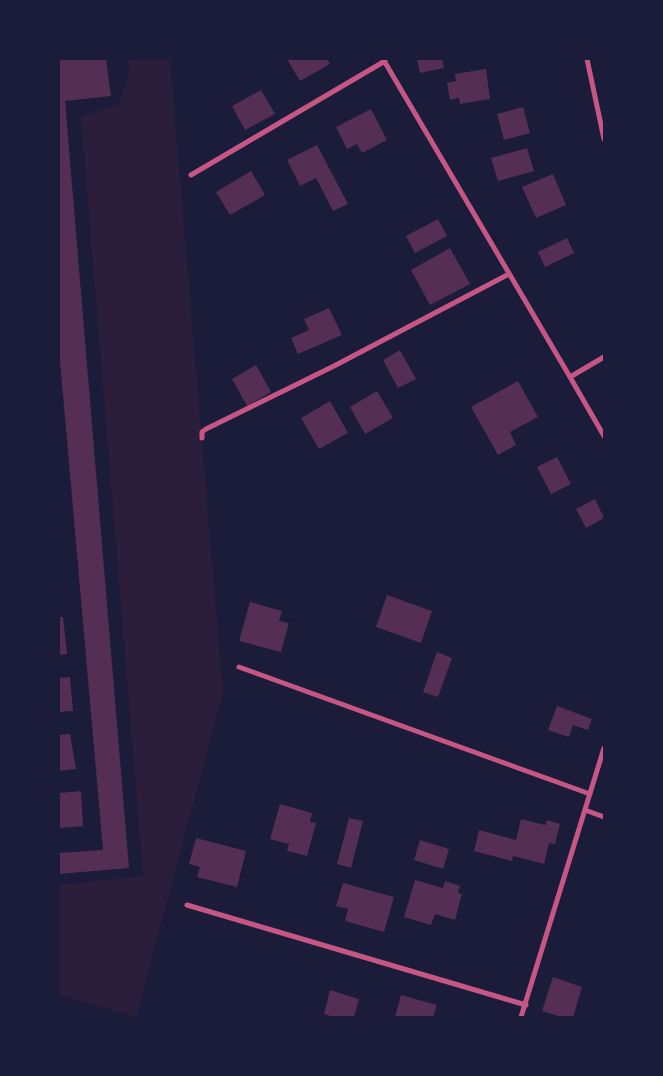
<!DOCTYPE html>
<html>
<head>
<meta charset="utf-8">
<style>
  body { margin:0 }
  #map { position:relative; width:663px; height:1076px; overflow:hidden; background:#1b1b3a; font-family:"Exo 2",sans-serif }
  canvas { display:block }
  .frame { position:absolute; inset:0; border:60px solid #1b1b3a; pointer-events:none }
</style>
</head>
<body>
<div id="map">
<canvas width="663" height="1076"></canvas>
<div class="frame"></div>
</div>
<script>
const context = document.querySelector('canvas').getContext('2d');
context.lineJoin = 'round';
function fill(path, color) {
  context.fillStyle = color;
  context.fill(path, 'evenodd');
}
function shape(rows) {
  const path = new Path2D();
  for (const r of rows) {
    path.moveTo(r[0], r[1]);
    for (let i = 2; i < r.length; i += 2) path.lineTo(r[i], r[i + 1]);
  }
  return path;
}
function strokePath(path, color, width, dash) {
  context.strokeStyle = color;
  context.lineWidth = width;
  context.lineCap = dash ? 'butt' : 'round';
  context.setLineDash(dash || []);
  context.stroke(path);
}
const green = shape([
  [128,59,170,59,223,693,136,1017,59,995,59,885,143,876,81,117,118,105,129,74]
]);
const building = shape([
  [59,59,106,59,111,96,65,101,129,868,59,874,59,853,103,850,59,349],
  [287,59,327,59,330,64,300,81],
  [417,59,442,59,444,68,420,73],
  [486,69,490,99,460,104,459,98,450,100,447,83,456,81,455,74],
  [261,90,275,114,245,130,232,106],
  [523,107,530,133,504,140,497,114],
  [371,109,387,140,362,153,357,144,347,149,336,127],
  [317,145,348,204,333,211,316,178,300,186,287,160],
  [527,148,534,171,498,181,491,158],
  [251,171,265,195,230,215,216,192],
  [553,174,566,205,536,218,522,187],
  [438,219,447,236,415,253,406,236],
  [567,238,574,253,545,267,538,252],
  [450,248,470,284,430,305,411,270],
  [329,308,342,335,298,354,291,338,309,330,304,319],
  [400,350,416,379,398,388,383,360],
  [256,365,271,392,247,406,232,379],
  [518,381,538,417,510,432,516,445,498,455,471,407],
  [377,391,393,418,365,434,350,407],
  [330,401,348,433,319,449,301,418],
  [557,457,571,484,551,494,537,467],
  [595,499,604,518,586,528,576,509],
  [387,595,432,611,421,643,376,627],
  [250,602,282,611,279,621,289,623,281,652,239,641],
  [59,617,63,617,67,654,59,655],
  [437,652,452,658,438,697,423,692],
  [70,677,73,711,59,712,59,678],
  [557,706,592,719,588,730,573,725,569,737,548,730],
  [70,734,76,769,59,771,59,735],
  [81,791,83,826,59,828,59,793],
  [280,804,312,813,310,822,316,823,307,856,287,851,289,844,270,839],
  [349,818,363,821,351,868,337,864],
  [521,819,545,825,547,820,560,824,555,844,549,843,544,864,513,856,512,861,474,851,479,830,516,840],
  [196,838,246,851,237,887,197,877,200,867,189,864],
  [420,840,449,849,443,869,414,860],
  [415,880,443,888,445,881,460,886,458,893,462,894,455,920,435,914,431,925,404,917],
  [343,883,394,897,384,932,345,921,348,909,336,906],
  [553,977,582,987,573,1017,561,1017,542,1011],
  [330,990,359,999,354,1017,334,1017,324,1014],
  [401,995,437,1005,433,1017,395,1017]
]);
const minor = shape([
  [383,59,570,377],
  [587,59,604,139],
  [191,175,385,61],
  [604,357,570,377,604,436],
  [202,438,202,432,206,429,334,366,509,274],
  [239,667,590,794],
  [585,810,604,817],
  [187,905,526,1005],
  [521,1017,604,748]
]);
fill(green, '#2a1e3b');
fill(building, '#542f53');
strokePath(minor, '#c65784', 5);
</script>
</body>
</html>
